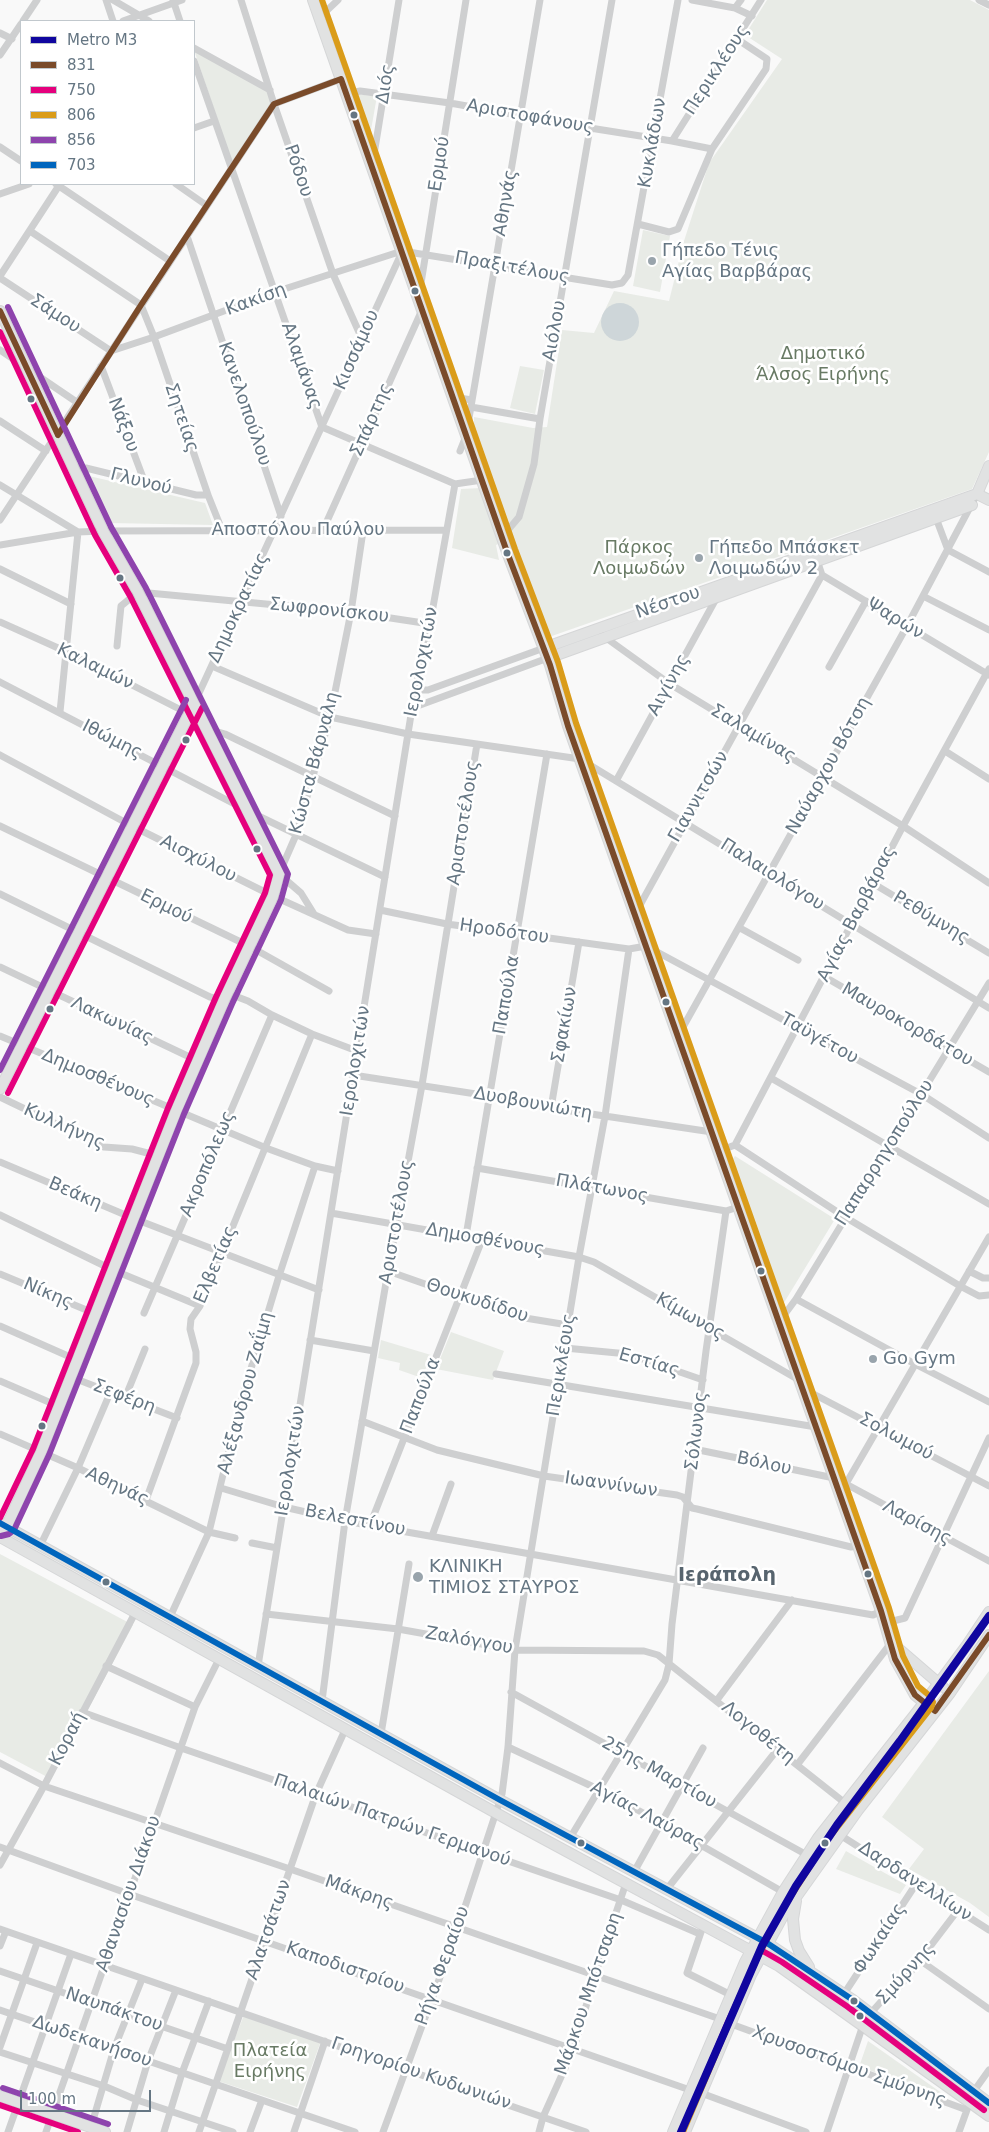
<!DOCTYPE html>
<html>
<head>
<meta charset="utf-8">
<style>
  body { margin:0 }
  #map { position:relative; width:989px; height:2132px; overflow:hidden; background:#f9f9f9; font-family:"DejaVu Sans",sans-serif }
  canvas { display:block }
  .legend { position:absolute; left:20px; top:20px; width:175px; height:165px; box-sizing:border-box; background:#fff; border:1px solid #c1c8cd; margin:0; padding:6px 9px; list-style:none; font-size:15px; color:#657683 }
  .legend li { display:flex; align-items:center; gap:10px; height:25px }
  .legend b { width:25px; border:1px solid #c1c8cd }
  .scale { position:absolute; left:20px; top:2090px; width:131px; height:22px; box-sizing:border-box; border:2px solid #657683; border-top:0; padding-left:6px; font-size:15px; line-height:18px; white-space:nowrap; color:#657683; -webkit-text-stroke:4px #fff; paint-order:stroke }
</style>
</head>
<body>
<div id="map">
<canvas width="989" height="2132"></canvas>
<ul class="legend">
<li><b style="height:6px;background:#10069f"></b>Metro Μ3</li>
<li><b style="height:6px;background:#7a4b2a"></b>831</li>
<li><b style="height:6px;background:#e5007d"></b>750</li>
<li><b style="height:6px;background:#da9c1a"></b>806</li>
<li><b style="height:6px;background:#8e44ad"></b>856</li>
<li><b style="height:6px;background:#0065bd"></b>703</li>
</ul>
<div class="scale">100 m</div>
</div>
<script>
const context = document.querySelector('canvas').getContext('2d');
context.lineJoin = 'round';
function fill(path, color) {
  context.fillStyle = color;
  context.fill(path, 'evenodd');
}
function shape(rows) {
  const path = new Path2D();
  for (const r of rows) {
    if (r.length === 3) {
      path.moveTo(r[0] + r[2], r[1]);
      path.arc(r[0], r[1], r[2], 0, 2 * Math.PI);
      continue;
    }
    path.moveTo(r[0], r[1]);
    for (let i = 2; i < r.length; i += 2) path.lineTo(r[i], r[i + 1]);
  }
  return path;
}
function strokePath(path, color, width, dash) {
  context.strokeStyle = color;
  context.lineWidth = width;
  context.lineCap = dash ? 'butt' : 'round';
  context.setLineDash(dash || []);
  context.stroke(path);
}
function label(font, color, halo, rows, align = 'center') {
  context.font = font + ' "DejaVu Sans",sans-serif';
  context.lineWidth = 5;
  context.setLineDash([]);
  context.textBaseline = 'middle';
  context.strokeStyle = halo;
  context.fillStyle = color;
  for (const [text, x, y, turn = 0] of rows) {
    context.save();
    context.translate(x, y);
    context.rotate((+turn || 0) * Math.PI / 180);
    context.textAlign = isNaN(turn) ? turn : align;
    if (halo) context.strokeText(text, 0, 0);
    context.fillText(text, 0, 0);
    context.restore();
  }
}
const green = shape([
  [767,0,970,0,989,10,989,452,972,489,549,637,523,568,474,426,474,417,533,428,547,427,562,330,594,333,614,291,669,301,684,241,709,163,782,59,745,35],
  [194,50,268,92,271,105,232,162],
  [351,94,377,96,371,130,365,137],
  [643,230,670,236,660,292,633,286],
  [520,366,544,370,535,414,510,408],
  [89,476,205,503,213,525,109,523],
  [481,488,501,543,496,545,499,560,452,548,461,489],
  [735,1156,835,1219,782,1306,731,1161],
  [451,1332,504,1351,493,1380,436,1369],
  [381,1340,431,1355,422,1378,399,1370,400,1363,378,1358],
  [0,1554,133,1625,51,1779,0,1752],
  [989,1671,989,1917,970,1903,909,1869,924,1849,882,1817],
  [846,1851,906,1885,900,1894,836,1869],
  [244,2015,321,2041,297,2107,218,2081],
  [868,2041,946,2096,859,2067]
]);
const water = shape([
  [620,322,19]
]);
const street = shape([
  [106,0,113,21],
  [113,0,149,21],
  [173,0,180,21],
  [241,0,274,104,333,274,362,339],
  [692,0,735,8,752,16],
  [979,0,989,5],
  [735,8,741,0],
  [320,17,338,0],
  [23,21,37,0],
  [123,21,182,0],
  [0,33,12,39],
  [194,48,270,90],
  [0,55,21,24],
  [194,61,322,427,455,484],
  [346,94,360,91,450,103,590,128,672,141,712,149],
  [194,128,214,121],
  [672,141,761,0],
  [0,147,21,161],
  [372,167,399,0],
  [56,184,170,261],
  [176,184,206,205],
  [0,194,29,184],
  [638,224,669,232,678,229,712,149,766,69,767,59,737,39],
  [30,231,141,305,154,337,208,495,222,530],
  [187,236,281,516],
  [0,276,60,184],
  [0,278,111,351,154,337,275,292,402,251,612,285,622,283,628,275,678,0],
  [419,296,466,0],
  [0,350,78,403],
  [101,366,145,483],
  [453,397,472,400],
  [471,407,540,419],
  [0,421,46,451],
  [460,451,466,436,540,0],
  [73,468,86,468,196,495,208,495],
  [0,485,78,532,60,712],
  [936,518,948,550,989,572],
  [0,520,274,104,341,79],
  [323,530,422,310],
  [507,533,532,603],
  [502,537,519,517,534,464,540,419,612,0],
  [0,545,78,532,103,531,446,530],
  [816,557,822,575,989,675],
  [0,569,71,604],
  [923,596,989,630],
  [0,622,67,652,189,714],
  [602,635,670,684,903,826,989,883],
  [117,646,121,606,138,592,351,612,430,624],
  [212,666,330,717,408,734,580,759,989,1008],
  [829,667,866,601],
  [0,682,246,810,385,877],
  [415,690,428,690,544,648],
  [194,704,402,252],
  [412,708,548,658],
  [209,736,215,731,225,734,395,816],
  [945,751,989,779],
  [0,755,132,826,273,896,348,930,376,934],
  [616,781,717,597],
  [0,826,249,946,329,991],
  [874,884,989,953],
  [0,894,210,997,224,1000,235,996,248,1001,272,1015,312,1034,357,1051],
  [380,910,447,924,629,949,646,946,921,1094,989,1138],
  [314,914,301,893,279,874,296,835,330,717,351,612,363,531],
  [635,914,822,575],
  [740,928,798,960],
  [0,967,198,1061],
  [825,977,989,1072],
  [0,1036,266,1148,315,1166,338,1171],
  [678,1036,907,626,977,494],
  [353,1075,489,1096,551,1108,712,1132],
  [771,1078,989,1204],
  [0,1097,104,1147,132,1149,159,1156],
  [551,1108,579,942],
  [735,1145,845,1217,960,1286,979,1296,989,1295],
  [719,1151,735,1145,903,826,989,669],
  [0,1162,135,1219,319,1290],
  [477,1168,726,1211],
  [331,1213,579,1257,594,1262,799,1380],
  [0,1215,113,1270,200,1306],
  [466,1236,547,754],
  [388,1271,519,1317,568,1325],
  [969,1271,983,1278,989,1278],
  [0,1274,96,1314],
  [796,1299,915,1364,989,1402],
  [144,1313,272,1015],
  [779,1322,796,1299,989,983],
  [0,1326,77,1360],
  [310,1340,374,1351],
  [565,1348,628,1354,703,1380],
  [496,1374,816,1427],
  [71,1377,177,1418],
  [0,1381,58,1406],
  [802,1388,989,1486],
  [125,1398,145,1349],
  [362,1421,437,1450,544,1476,677,1495,683,1497,692,1508,697,1509,851,1547,858,1546],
  [0,1434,78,1468,209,1532,235,1538],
  [694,1449,834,1478],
  [846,1484,989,1561],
  [221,1488,284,1507,345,1521,873,1615,881,1611],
  [840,1494,989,1237],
  [146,1500,196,1363,196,1352,190,1329,191,1319,200,1306,312,1034],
  [370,1525,482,1240],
  [432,1536,451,1484],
  [252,1543,277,1548],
  [41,1544,78,1468,110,1393],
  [266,1614,398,1629,515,1650,644,1651,658,1655,845,1803],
  [170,1617,209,1532,240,1405,279,1276,315,1166],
  [885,1623,905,1618,989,1438],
  [106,1666,195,1707],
  [258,1666,415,690,430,624,455,484,482,480],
  [511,1692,807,1855],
  [717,1700,792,1600],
  [322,1701,345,1521,388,1271,422,1085,477,744],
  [82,1712,181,1748,621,1900,700,1934],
  [381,1734,409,1564],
  [508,1747,600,1790,662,1823,783,1892],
  [0,1763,44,1786,290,1869,720,2019],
  [797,1765,891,1643],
  [840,1835,989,1930],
  [570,1838,665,1680,669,1664,672,1624,706,1351,726,1211,738,1207],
  [0,1847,129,1894,690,2090],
  [0,1865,44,1786,135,1613],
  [634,1872,703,1748],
  [667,1889,777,1750],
  [0,1929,586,2132],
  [701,1932,687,1973,731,1995],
  [0,1946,6,1931],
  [921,1961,989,2009],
  [0,1971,228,2049],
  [844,1994,916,1884],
  [0,2010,355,2132],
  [870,2014,886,1996,900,1986,958,1910],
  [731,2024,967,2110],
  [0,2047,37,1943],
  [0,2052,104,2086,137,2100,233,2132],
  [974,2091,989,2070],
  [701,2093,806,2132],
  [91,2127,114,2049,142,1979],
  [8,2132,71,1954],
  [46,2132,195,1707,219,1659],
  [127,2132,148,2061,176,1990],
  [164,2132,182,2073,209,2001],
  [199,2132,316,1794,345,1730],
  [250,2132,262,2100],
  [294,2132,325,2041],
  [383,2132,458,1928,502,1794,508,1747,515,1650,579,1257,605,1116,629,949],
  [539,2132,543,2117,574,2048,595,1975,626,1883],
  [827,2132,863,2025],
  [959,2132,968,2107]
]);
const secondary = shape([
  [313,0,507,552,550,665,568,726,881,1611,895,1659,915,1695,935,1711],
  [0,311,103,531,138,592,279,874,273,896,224,1000,176,1111,41,1452,1,1538],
  [977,494,989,466],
  [977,494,989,500],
  [544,648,977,494],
  [548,658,972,505],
  [0,1089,194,704],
  [0,1523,500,1800,767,1943,853,2000,989,2103],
  [0,1537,514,1823,779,1966,989,2116],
  [892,1643,943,1687],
  [796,1901,793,1919,795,1940,799,1951,809,1967],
  [0,2096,105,2132],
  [673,2132,745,1962,783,1892,818,1838,924,1703,967,1645,989,1612],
  [685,2132,751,1975,784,1914,858,1810,950,1693,989,1635]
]);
const bus1 = shape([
  [341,79,507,552,550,665,568,726,881,1611,895,1659,915,1695,935,1711,989,1635],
  [0,311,58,435],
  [58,435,141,305,274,104,341,79]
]);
const bus2 = shape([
  [0,332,95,535,130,596,270,875,265,893,216,997,168,1108,33,1449,0,1518],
  [8,1093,202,708],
  [0,2105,78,2132],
  [682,2132,728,2022,761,1950,782,1962,848,2007,984,2110]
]);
const bus3 = shape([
  [322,0,515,549,558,662,576,723,889,1608,903,1656,918,1686,931,1697,933,1702,931,1708,825,1843,781,1912,753,1966,683,2132]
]);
const bus4 = shape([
  [0,1070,186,700],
  [1,1536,9,1534,14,1530,49,1455,184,1114,232,1004,281,900,288,874,146,588,111,527,8,307],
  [3,2088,108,2124]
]);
const bus5 = shape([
  [0,1523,500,1800,767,1943,853,2000,989,2103]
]);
const metro1 = shape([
  [681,2132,762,1946,796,1886,837,1825,900,1741,989,1616]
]);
const markers = [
  [354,115,4.5,"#657683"],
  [652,261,5,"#99a4ac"],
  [415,291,4.5,"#657683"],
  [31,399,4.5,"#657683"],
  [507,553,4.5,"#657683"],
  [699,558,5,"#99a4ac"],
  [120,578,4.5,"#657683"],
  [186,740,4.5,"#657683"],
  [257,849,4.5,"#657683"],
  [666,1002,4.5,"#657683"],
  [50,1009,4.5,"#657683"],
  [761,1271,4.5,"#657683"],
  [873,1359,5,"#99a4ac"],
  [42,1426,4.5,"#657683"],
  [868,1574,4.5,"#657683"],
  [418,1577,6,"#99a4ac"],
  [106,1582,4.5,"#657683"],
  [581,1843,4.5,"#657683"],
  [825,1843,4.5,"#657683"],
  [854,2001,4.5,"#657683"],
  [860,2016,4.5,"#657683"]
];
const streetNames = [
  ["Περικλέους",717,70,-57],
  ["Διός",386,84,-81],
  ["Αριστοφάνους",530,117,10],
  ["Κυκλάδων",653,143,-80],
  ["Ερμού",440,164,-81],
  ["Ρόδου",298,171,71],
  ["Αθηνάς",506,203,-80],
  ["Πραξιτέλους",512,268,10],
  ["Κακίση",256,300,-20],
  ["Σάμου",55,314,33],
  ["Αιόλου",555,331,-80],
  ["Κισσάμου",357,350,-66],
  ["Αλαμάνας",301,366,71],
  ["Κανελοπούλου",244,404,71],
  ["Σητείας",181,418,71],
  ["Σπάρτης",372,420,-66],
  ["Νάξου",123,425,69],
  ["Γλυνού",141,482,14],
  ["Αποστόλου Παύλου",298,530],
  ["Νέστου",668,603,-19],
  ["Δημοκρατίας",239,608,-65],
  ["Σωφρονίσκου",329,611,6],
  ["Ψαρών",895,619,31],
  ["Ιερολοχιτών",422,662,-79],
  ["Καλαμών",95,667,26],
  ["Αιγίνης",669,685,-61],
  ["Σαλαμίνας",753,734,31],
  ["Ιθώμης",112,740,27],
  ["Κώστα Βάρναλη",315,763,-75],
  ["Ναύαρχου Βότση",829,766,-61],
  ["Γιαννιτσών",699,797,-60],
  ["Αριστοτέλους",464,823,-81],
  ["Αισχύλου",198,859,27],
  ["Παλαιολόγου",772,875,32],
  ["Ερμού",166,907,26],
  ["Αγίας Βαρβάρας",857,914,-63],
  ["Ρεθύμνης",931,918,31],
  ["Ηροδότου",504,932,8],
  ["Παπούλα",507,995,-80],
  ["Λακωνίας",112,1021,25],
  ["Σφακίων",565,1025,-80],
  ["Μαυροκορδάτου",907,1025,30],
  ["Ταϋγέτου",819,1039,29],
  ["Ιερολοχιτών",356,1061,-81],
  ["Δημοσθένους",98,1078,23],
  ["Δυοβουνιώτη",533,1104,10],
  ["Κυλλήνης",64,1127,24],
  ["Παπαρρηγοπούλου",885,1153,-58],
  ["Ακροπόλεως",208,1164,-67],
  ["Πλάτωνος",602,1189,10],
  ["Βεάκη",75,1194,23],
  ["Αριστοτέλους",397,1222,-80],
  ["Δημοσθένους",485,1240,10],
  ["Ελβετίας",216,1265,-67],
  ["Νίκης",48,1294,23],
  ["Θουκυδίδου",477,1301,18],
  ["Κίμωνος",690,1317,30],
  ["Εστίας",649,1363,16],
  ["Περικλέους",562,1365,-81],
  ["Αλέξανδρου Ζαΐμη",246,1393,-75],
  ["Παπούλα",421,1396,-69],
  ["Σεφέρη",124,1397,21],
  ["Σόλωνος",697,1431,-83],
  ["Σολωμού",896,1437,28],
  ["Ιερολοχιτών",291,1461,-81],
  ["Βόλου",764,1464,12],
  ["Ιωαννίνων",611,1485,8],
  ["Αθηνάς",117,1487,25],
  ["Βελεστίνου",355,1521,11],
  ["Λαρίσης",917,1523,28],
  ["Ζαλόγγου",469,1641,10],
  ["Λογοθέτη",758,1733,39],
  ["Κοραή",68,1739,-63],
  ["25ης Μαρτίου",659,1773,29],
  ["Αγίας Λαύρας",647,1816,28],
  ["Παλαιών Πατρών Γερμανού",392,1821,19],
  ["Δαρδανελλίων",915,1882,33],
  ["Μάκρης",359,1893,19],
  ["Αθανασίου Διάκου",129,1894,-71],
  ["Αλατσάτων",269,1930,-71],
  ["Φωκαίας",880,1939,-57],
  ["Ρήγα Φεραίου",443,1966,-70],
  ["Καποδιστρίου",345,1968,19],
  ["Σμύρνης",906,1974,-48],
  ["Μάρκου Μπότσαρη",589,1994,-71],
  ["Ναυπάκτου",114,2010,19],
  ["Δωδεκανήσου",92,2042,19],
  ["Χρυσοστόμου Σμύρνης",849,2067,20],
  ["Γρηγορίου Κυδωνιών",421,2074,19]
];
const poiNames = [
  ["Γήπεδο Τένις",662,251],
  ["Αγίας Βαρβάρας",662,272],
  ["Γήπεδο Μπάσκετ",709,548],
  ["Λοιμωδών 2",709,569],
  ["Go Gym",883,1359],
  ["ΚΛΙΝΙΚΗ",429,1567],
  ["ΤΙΜΙΟΣ ΣΤΑΥΡΟΣ",429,1588]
];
const parkNames = [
  ["Δημοτικό",823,354],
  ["Άλσος Ειρήνης",823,375],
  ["Πάρκος",639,548],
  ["Λοιμωδών",639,569],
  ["Πλατεία",270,2051],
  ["Ειρήνης",270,2072]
];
const neighbourhoodNames = [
  ["Ιεράπολη",727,1576]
];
fill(green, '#e8ebe6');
fill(water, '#ced6d9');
strokePath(secondary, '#d5d6d7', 12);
strokePath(street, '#cecfd0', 7);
strokePath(secondary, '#e1e2e2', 10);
strokePath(bus1, '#7a4b2a', 6);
strokePath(bus2, '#e5007d', 6);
strokePath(bus3, '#da9c1a', 6);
strokePath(bus4, '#8e44ad', 6);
strokePath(bus5, '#0065bd', 6);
strokePath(metro1, '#10069f', 8);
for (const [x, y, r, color] of markers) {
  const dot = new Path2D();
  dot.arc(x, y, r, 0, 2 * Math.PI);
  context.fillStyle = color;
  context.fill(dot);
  strokePath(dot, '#fff', 2);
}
label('18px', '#657683', '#fff', streetNames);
label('18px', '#657683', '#fff', poiNames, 'left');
label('18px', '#687a64', '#fff', parkNames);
label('bold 19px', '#57646e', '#fff', neighbourhoodNames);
</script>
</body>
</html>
